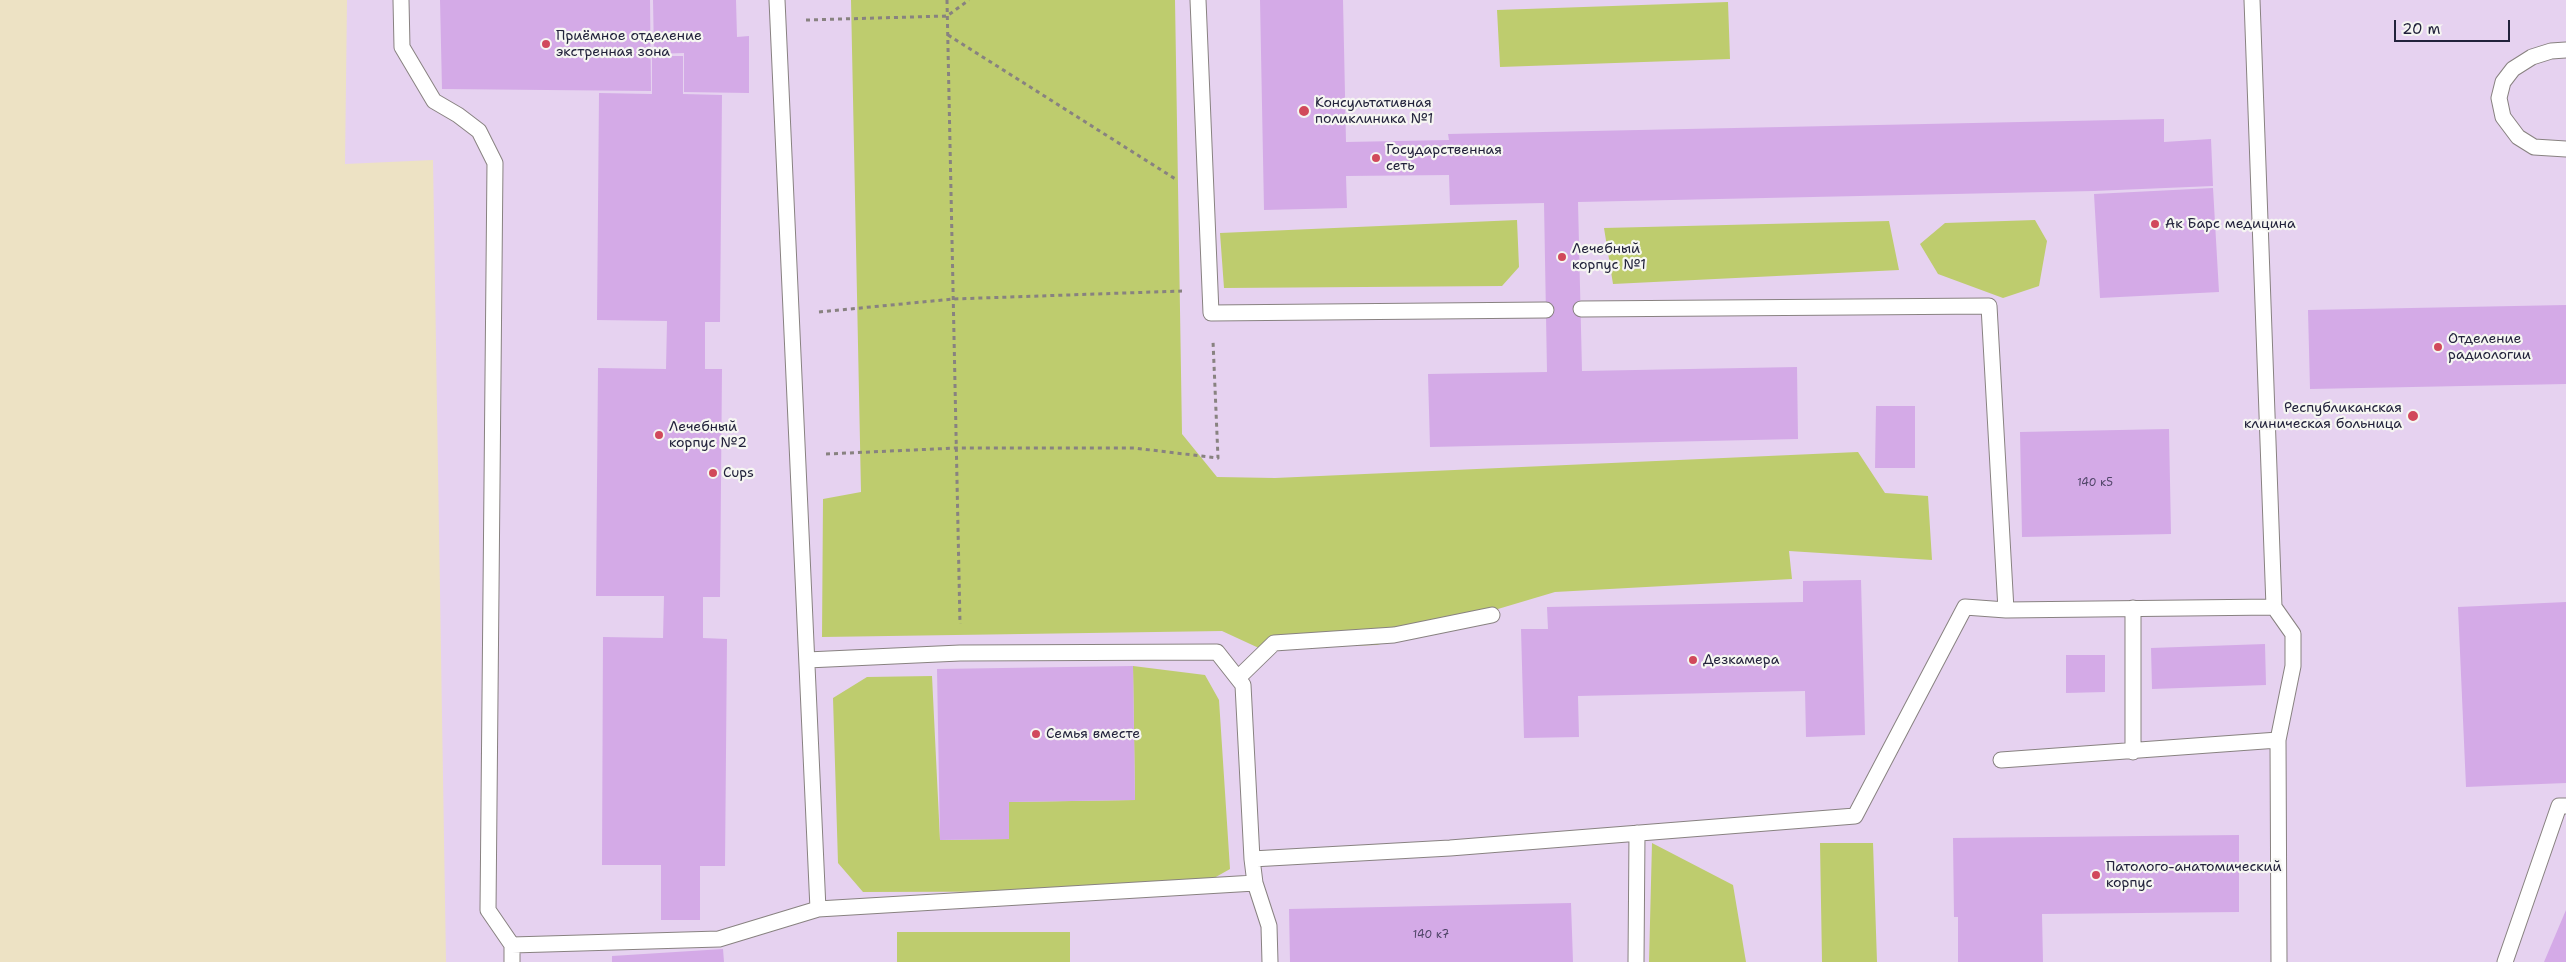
<!DOCTYPE html>
<html>
<head>
<meta charset="utf-8">
<style>
  body { margin:0 }
  #map { position:relative; width:2566px; height:962px; overflow:hidden; background:#ede2c4; font-family:"Shantell Sans",sans-serif }
  canvas { display:block }
  .scale { position:absolute; left:2394px; top:20px; width:116px; height:22px; box-sizing:border-box; border:2px solid #22223b; border-top:0; padding-left:6px; font-size:15px; line-height:18px; white-space:nowrap; color:#22223b; -webkit-text-stroke:4px #f6f6f2; paint-order:stroke }
</style>
</head>
<body>
<div id="map">
<canvas width="2566" height="962"></canvas>
<div class="scale">20 m</div>
</div>
<script>
const context = document.querySelector('canvas').getContext('2d');
context.lineJoin = 'round';
function fill(path, color) {
  context.fillStyle = color;
  context.fill(path, 'evenodd');
}
function shape(rows) {
  const path = new Path2D();
  for (const r of rows) {
    path.moveTo(r[0], r[1]);
    for (let i = 2; i < r.length; i += 2) path.lineTo(r[i], r[i + 1]);
  }
  return path;
}
function strokePath(path, color, width, dash) {
  context.strokeStyle = color;
  context.lineWidth = width;
  context.lineCap = dash ? 'butt' : 'round';
  context.setLineDash(dash || []);
  context.stroke(path);
}
function label(font, color, halo, rows, align = 'center') {
  context.font = font + ' "Shantell Sans",sans-serif';
  context.lineWidth = 4.5;
  context.setLineDash([]);
  context.textBaseline = 'middle';
  context.strokeStyle = halo;
  context.fillStyle = color;
  for (const [text, x, y, turn = 0] of rows) {
    context.save();
    context.translate(x, y);
    context.rotate((+turn || 0) * Math.PI / 180);
    context.textAlign = isNaN(turn) ? turn : align;
    if (halo) context.strokeText(text, 0, 0);
    context.fillText(text, 0, 0);
    context.restore();
  }
}
const built = shape([
  [347,0,2566,0,2566,962,446,962,433,160,345,164]
]);
const green = shape([
  [851,0,1175,0,1182,434,1217,477,1275,478,1858,452,1885,493,1928,496,1932,560,1789,551,1792,579,1555,592,1377,645,1261,649,1222,631,822,637,823,499,861,492],
  [1728,2,1730,59,1500,67,1497,10],
  [1517,220,1519,267,1502,286,1224,288,1220,233],
  [2035,220,2047,241,2039,286,2003,298,1938,274,1920,244,1945,223],
  [1889,221,1899,270,1613,284,1604,228],
  [1133,666,1205,675,1219,700,1230,869,1191,891,863,892,838,863,833,698,867,677,932,676,940,840,1009,839,1009,802,1135,800],
  [1652,843,1733,885,1746,962,1649,962],
  [1820,843,1873,843,1877,962,1822,962],
  [897,932,1070,932,1070,962,897,962]
]);
const building = shape([
  [440,0,650,0,651,91,442,89],
  [653,0,736,0,737,37,749,36,749,93,684,92,684,53,654,54],
  [1260,0,1343,0,1346,142,1449,140,1448,134,2164,119,2164,142,2211,139,2213,186,2094,191,1578,202,1582,371,1797,367,1798,439,1430,447,1428,374,1547,372,1544,203,1450,205,1449,175,1346,176,1347,208,1264,210],
  [652,56,683,56,683,94,722,95,720,322,705,322,705,369,722,369,720,597,703,597,703,638,727,639,725,866,700,866,700,920,661,920,661,865,602,865,603,637,663,638,664,596,596,596,598,368,666,369,667,321,597,320,599,93,652,94],
  [2213,188,2219,292,2100,298,2094,194],
  [2566,305,2566,384,2310,389,2308,310],
  [1876,406,1915,406,1915,468,1875,468],
  [2169,429,2171,534,2022,537,2020,432],
  [1861,580,1865,735,1806,737,1805,691,1578,696,1579,737,1524,738,1521,629,1548,629,1547,607,1803,602,1803,581],
  [2566,602,2566,783,2466,787,2458,607],
  [2265,644,2266,685,2152,689,2151,648],
  [2066,655,2105,655,2105,692,2066,693],
  [1133,666,1135,800,1009,802,1009,839,940,840,937,669],
  [2239,835,2239,912,2042,914,2043,962,1958,962,1958,917,1954,917,1953,838],
  [1571,903,1573,962,1290,962,1289,909],
  [2566,910,2566,962,2544,962],
  [723,949,724,962,612,962,612,956]
]);
const path = shape([
  [947,0,960,624],
  [806,20,947,16,969,0],
  [948,35,1177,180],
  [819,312,953,299,1182,291],
  [826,454,956,448,1134,448,1218,458,1213,341]
]);
const service = shape([
  [401,0,402,47,434,101,458,115,479,131,495,163,488,910,512,945,719,939,818,909,1255,883,1252,859,1450,848,1855,816,1965,607,2006,610,1989,306,1581,309],
  [777,0,818,909],
  [1198,0,1211,313,1546,310],
  [2252,0,2274,607,2293,634,2293,666,2278,740,2279,962],
  [2566,50,2551,51,2532,57,2513,69,2503,82,2499,98,2503,117,2518,137,2534,147,2566,149],
  [2133,608,2133,752],
  [2006,610,2274,607],
  [807,660,960,653,1217,652,1243,685,1252,859],
  [1238,678,1274,643,1394,635,1492,615],
  [2001,760,2278,740],
  [1255,883,1269,926,1270,962],
  [512,945,512,962],
  [1636,962,1637,833],
  [2505,962,2559,806,2566,806]
]);
const markers = [
  [546,44,5,"#d1495b"],
  [1304,111,6,"#d1495b"],
  [1376,158,5,"#d1495b"],
  [2155,224,5,"#d1495b"],
  [1562,257,5,"#d1495b"],
  [2438,347,5,"#d1495b"],
  [2413,416,6,"#d1495b"],
  [659,435,5,"#d1495b"],
  [713,473,5,"#d1495b"],
  [1693,660,5,"#d1495b"],
  [1036,734,5,"#d1495b"],
  [2096,875,5,"#d1495b"]
];
const numberNames = [
  ["140 к5",2095,483],
  ["140 к7",1431,935]
];
const poiNames = [
  ["Приёмное отделение",556,36],
  ["экстренная зона",556,52],
  ["Консультативная",1315,103],
  ["поликлиника №1",1315,119],
  ["Государственная",1386,150],
  ["сеть",1386,166],
  ["Ак Барс медицина",2165,224],
  ["Лечебный",1572,249],
  ["корпус №1",1572,265],
  ["Отделение",2448,339],
  ["радиологии",2448,355],
  ["Республиканская",2402,408,"right"],
  ["клиническая больница",2402,424,"right"],
  ["Лечебный",669,427],
  ["корпус №2",669,443],
  ["Cups",723,473],
  ["Дезкамера",1703,660],
  ["Семья вместе",1046,734],
  ["Патолого-анатомический",2106,867],
  ["корпус",2106,883]
];
fill(built, '#e6d2f0');
fill(green, '#becc6e');
fill(building, '#d4aae7');
strokePath(service, '#888280', 17);
strokePath(path, '#888280', 3, [4, 4]);
strokePath(service, '#fff', 15);
for (const [x, y, r, color] of markers) {
  const dot = new Path2D();
  dot.arc(x, y, r, 0, 2 * Math.PI);
  context.fillStyle = color;
  context.fill(dot);
  strokePath(dot, '#f6f6f2', 2);
}
label('11px', '#4e4466', null, numberNames);
label('14px', '#22223b', '#f6f6f2', poiNames, 'left');
</script>
</body>
</html>
